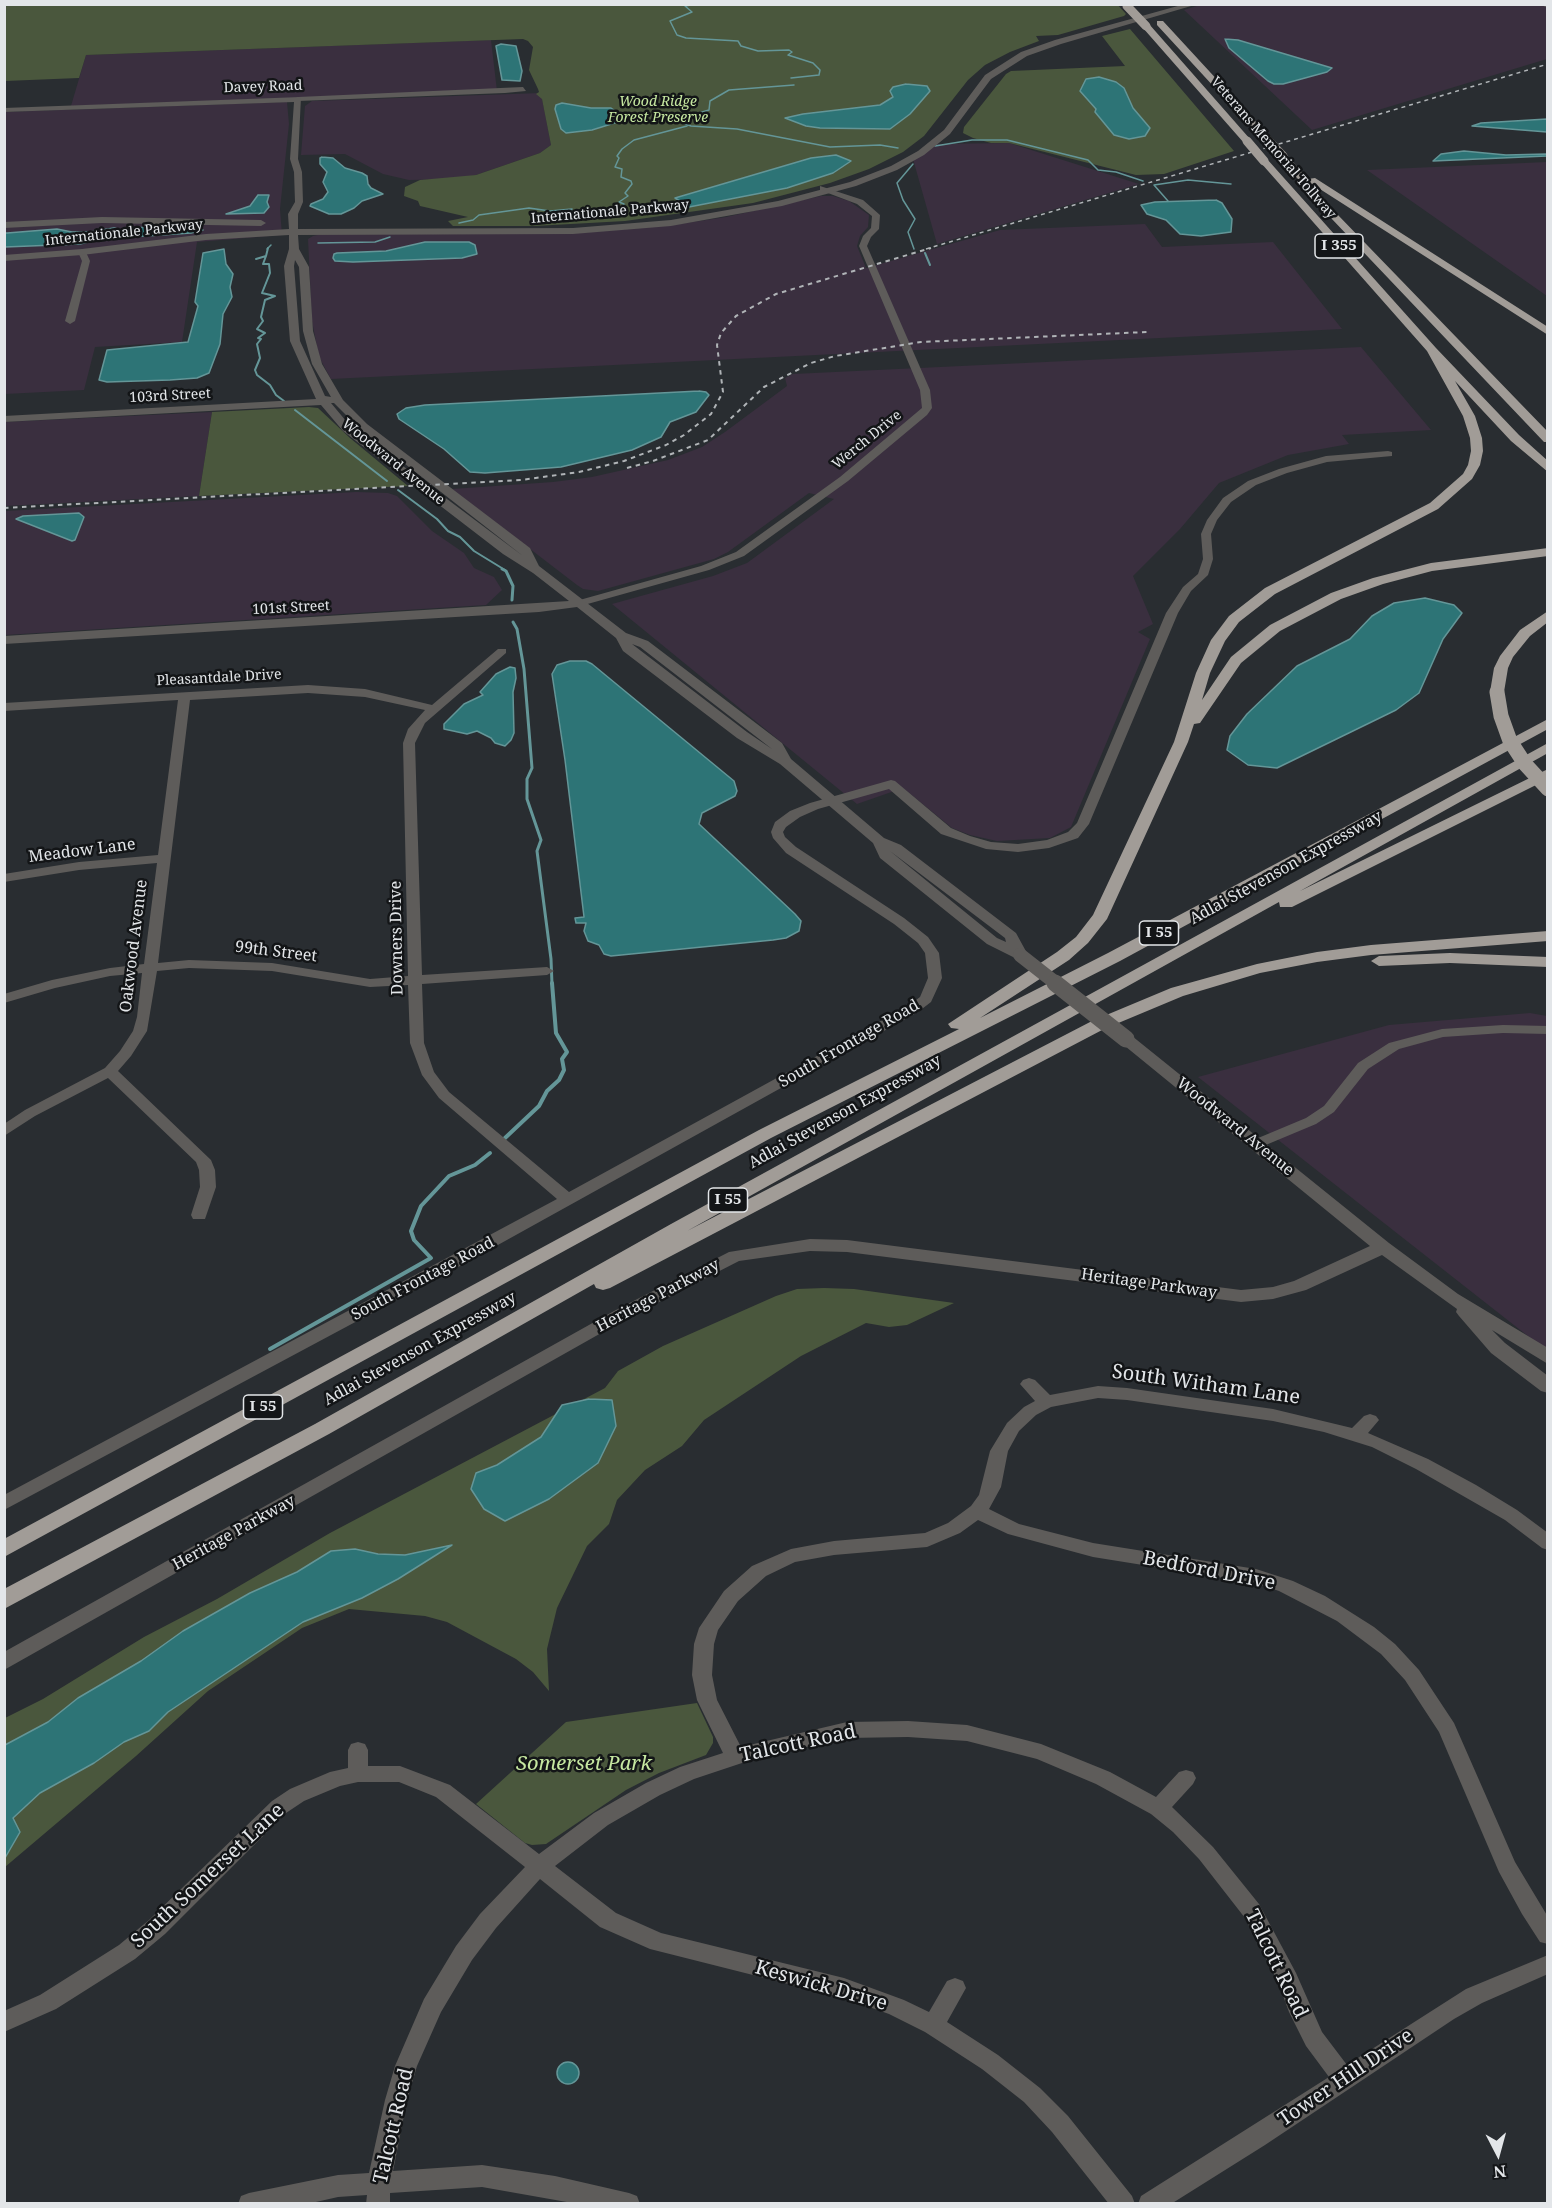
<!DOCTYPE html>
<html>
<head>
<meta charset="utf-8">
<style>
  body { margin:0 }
  #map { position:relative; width:1552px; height:2208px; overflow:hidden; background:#292d31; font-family:"Noto Serif",serif }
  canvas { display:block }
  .frame { position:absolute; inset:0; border:6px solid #e3e6e9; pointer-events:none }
  .north { position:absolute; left:1468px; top:2124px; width:60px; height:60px; -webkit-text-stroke:4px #131517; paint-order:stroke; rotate:174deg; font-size:16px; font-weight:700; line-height:24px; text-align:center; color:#e3e6e9 }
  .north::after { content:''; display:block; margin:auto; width:21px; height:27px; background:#e3e6e9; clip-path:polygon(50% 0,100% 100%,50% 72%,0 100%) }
</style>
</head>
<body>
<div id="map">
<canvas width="1552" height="2208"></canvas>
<div class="frame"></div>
<div class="north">N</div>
</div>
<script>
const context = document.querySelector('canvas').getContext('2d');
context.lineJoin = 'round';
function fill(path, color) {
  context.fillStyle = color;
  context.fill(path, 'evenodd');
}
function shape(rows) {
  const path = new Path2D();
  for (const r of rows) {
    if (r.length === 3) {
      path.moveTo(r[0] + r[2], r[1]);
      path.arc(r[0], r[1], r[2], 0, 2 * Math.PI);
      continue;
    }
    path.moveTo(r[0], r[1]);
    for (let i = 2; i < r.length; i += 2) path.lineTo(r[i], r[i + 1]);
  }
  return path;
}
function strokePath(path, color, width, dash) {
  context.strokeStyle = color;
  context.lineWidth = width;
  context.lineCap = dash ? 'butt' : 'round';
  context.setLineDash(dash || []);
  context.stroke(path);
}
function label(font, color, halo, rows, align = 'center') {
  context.font = font + ' "Noto Serif",serif';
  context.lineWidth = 5;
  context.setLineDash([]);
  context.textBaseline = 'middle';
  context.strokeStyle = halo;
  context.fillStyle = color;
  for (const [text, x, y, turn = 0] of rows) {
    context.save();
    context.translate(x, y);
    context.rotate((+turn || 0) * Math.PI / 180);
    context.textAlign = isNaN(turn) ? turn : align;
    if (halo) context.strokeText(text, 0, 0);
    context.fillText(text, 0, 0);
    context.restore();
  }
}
const industrial = shape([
  [1203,4,1547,5,1547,59,1312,130,1184,10],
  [491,40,497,91,71,106,86,55],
  [541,93,551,145,540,153,476,175,453,179,409,180,383,174,345,154,301,155,305,106,312,101],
  [287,102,289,124,280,209,282,235,197,242,182,342,95,347,84,390,5,394,5,112],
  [1009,143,1139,184,937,244,913,159,938,144],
  [1547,162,1547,296,1367,170],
  [821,196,833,196,849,201,869,215,868,227,860,236,857,246,866,268,1000,230,1145,224,1162,247,1273,242,1342,329,331,379,319,357,312,321,308,239,313,236,322,234,578,233,673,225,726,217],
  [1361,347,1431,430,1342,435,1349,444,1288,455,1219,483,1180,529,1133,576,1153,624,1138,632,1150,639,1071,827,1050,838,997,841,970,835,952,828,903,788,857,804,612,604,713,576,747,563,834,499,809,493,728,552,714,559,598,591,583,589,577,585,452,489,553,482,592,477,668,460,702,447,725,432,787,386,785,378,793,374],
  [212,412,199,496,5,506,4,422],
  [356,492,388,493,397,496,432,531,464,553,474,568,494,577,502,590,486,605,5,635,5,511],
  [1530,1013,1547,1016,1547,1351,1198,1077,1389,1025]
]);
const green = shape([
  [1117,4,1126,14,1124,16,1058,35,1036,36,1039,41,1010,52,985,65,968,80,924,136,903,152,869,169,830,183,753,203,625,221,535,226,453,226,448,221,468,217,420,206,418,201,404,196,405,187,420,180,476,175,540,153,551,145,542,99,536,94,539,92,538,89,529,70,533,47,528,41,523,39,86,55,79,78,5,81,4,5],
  [1130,29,1234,151,1164,174,1136,175,1009,143,991,143,973,138,963,133,964,127,1006,74,1011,71,1125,66,1102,36],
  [309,407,318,408,350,438,408,486,199,496,212,412],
  [824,1288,854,1289,954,1303,907,1325,889,1327,866,1323,801,1356,704,1420,682,1446,645,1470,617,1500,609,1524,587,1546,557,1608,547,1649,549,1691,533,1672,516,1659,447,1622,425,1616,349,1609,302,1628,208,1691,136,1756,5,1867,5,1718,43,1699,144,1637,217,1599,330,1533,605,1388,618,1371,663,1346,776,1296,797,1289],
  [697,1703,713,1737,713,1743,706,1755,659,1773,626,1790,546,1844,532,1845,525,1843,476,1804,566,1722]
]);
const water = shape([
  [1225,39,1238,40,1332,68,1327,72,1283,84,1274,84,1268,81,1229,48,1225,39],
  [501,44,516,46,522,71,520,81,502,80,496,46,501,44],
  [1099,77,1116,82,1124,88,1133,108,1150,128,1145,136,1129,139,1114,135,1095,112,1096,109,1080,91,1086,79,1099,77],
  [906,84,927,86,930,91,910,114,890,129,820,128,806,126,785,118,803,114,880,105,893,97,890,91,893,87,906,84],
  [562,103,591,108,611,108,614,110,612,112,613,115,621,121,592,130,566,133,561,129,555,109,556,105,562,103],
  [1547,119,1547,132,1472,126,1481,123,1547,119],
  [1464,151,1506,155,1547,154,1547,156,1433,161,1441,154,1464,151],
  [836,155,851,161,833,173,787,188,689,207,675,198,811,158,836,155],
  [322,157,333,158,345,168,362,173,367,176,368,184,371,188,383,194,362,201,354,208,341,214,329,214,310,206,311,204,323,199,328,192,323,182,327,172,320,164,320,158,322,157],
  [258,195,269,195,267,202,269,207,264,213,226,214,250,206,258,195],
  [1216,200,1222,203,1232,219,1231,232,1201,236,1180,234,1166,220,1147,214,1141,205,1155,202,1216,200],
  [145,227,191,227,203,230,191,233,100,239,80,244,5,247,5,233,7,233,57,229,72,232,89,232,114,228,121,230,145,227],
  [425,242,469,242,475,245,477,254,462,258,353,262,335,261,333,258,334,254,337,253,386,251,425,242],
  [224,249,226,264,233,274,230,287,232,297,223,314,220,344,209,373,197,378,170,380,107,382,99,380,107,350,188,342,198,306,195,302,203,253,224,249],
  [699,391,706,392,709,395,696,412,670,422,661,437,632,450,561,467,485,473,470,472,444,449,399,419,397,414,406,408,425,405,699,391],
  [79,513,84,517,75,540,72,541,16,519,23,516,79,513],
  [1425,598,1454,605,1462,613,1443,639,1419,693,1396,710,1277,768,1248,765,1227,750,1230,736,1247,714,1297,666,1350,639,1372,616,1394,603,1425,598],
  [570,661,586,661,592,664,734,781,737,791,735,796,702,813,699,824,795,914,801,921,799,931,786,938,773,940,611,956,604,954,599,945,588,941,584,931,586,923,576,923,575,918,584,917,565,760,552,674,557,665,570,661],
  [510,667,515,668,516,678,513,692,514,733,511,740,505,746,495,743,491,738,477,731,467,734,444,729,444,724,464,704,483,695,480,692,496,674,510,667],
  [589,1399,612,1400,616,1426,598,1463,549,1499,505,1521,484,1509,471,1489,476,1473,497,1465,541,1437,562,1405,589,1399],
  [452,1545,398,1579,362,1598,303,1622,168,1712,149,1731,124,1742,94,1763,40,1793,13,1818,20,1832,5,1858,5,1745,48,1722,78,1698,141,1661,183,1631,250,1593,297,1572,331,1551,355,1549,378,1554,405,1555,452,1545],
  [568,2073,11]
]);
const streamFar3 = shape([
  [697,4,685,6,692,12,670,21,677,35,686,38,738,41,741,46,758,51,789,50,792,52,788,55,813,63,820,70,819,75,791,78],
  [794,85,729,90,710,101,709,110,675,120,691,126,737,129,830,147,880,145,898,148],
  [935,146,972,140,1007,140,1088,160,1098,170,1116,172,1143,181],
  [913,164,897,183,903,200,915,219,908,232,914,249],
  [1168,201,1154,185,1188,180,1231,184],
  [459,223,473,220,479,215,529,208,550,211,572,209,570,211,588,213,617,211,622,208,624,204,619,202,628,196,625,193,632,184,631,181,621,177,622,169,615,167,619,158,617,156,622,149,634,140,687,126],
  [318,243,375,242,390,237],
  [267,249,271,245]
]);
const streamFar2 = shape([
  [925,253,930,265],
  [266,256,263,264,269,264,270,273,262,293,275,296,265,300,261,317,263,321,257,329,265,333,258,338,261,339,257,344,260,358,255,370,257,375,270,385,276,395,284,401],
  [256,259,266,256,268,248],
  [295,410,387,481],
  [398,490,437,519,448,531,460,537,474,551,505,570]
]);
const streamFar1 = shape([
  [502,569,506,571,513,586,512,600],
  [513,622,517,629,524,669,532,768,527,779,527,799,541,840,537,851,551,959,552,984]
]);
const stream = shape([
  [505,1138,539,1106,547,1091,559,1080,564,1070,562,1059,567,1052,556,1033,552,983],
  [270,1349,431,1258,414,1240,411,1231,421,1206,449,1176,475,1165,490,1153]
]);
const minor = shape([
  [1540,4,1548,4,1548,8,1541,5,1540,4],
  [523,87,526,91,505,93,298,101,294,99,298,97,523,87],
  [820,186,863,200,880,215,879,229,871,237,867,246,930,390,932,408,927,415,848,481,744,556,709,570,584,605,576,605,576,601,701,566,736,552,840,477,922,408,920,390,859,246,863,236,871,228,872,216,857,204,820,190,820,186],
  [82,249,85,250,90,261,75,321,70,324,65,321,82,261,78,252,82,249],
  [1388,451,1392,452,1392,456,1327,462,1287,473,1256,485,1231,502,1217,520,1211,534,1213,559,1208,575,1191,591,1178,613,1089,824,1078,838,1049,848,1018,852,986,849,941,834,889,789,818,809,800,817,786,827,783,832,785,837,796,847,904,918,928,937,939,953,942,978,931,1002,918,1012,460,1266,4,1510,4,1495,557,1199,439,1098,422,1075,410,1043,408,985,370,987,272,971,189,968,157,971,147,1031,131,1056,118,1071,211,1160,215,1170,216,1187,205,1219,193,1219,191,1215,200,1187,199,1170,196,1162,108,1078,35,1116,4,1136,4,1124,25,1110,105,1068,120,1051,133,1031,137,1017,142,973,110,976,55,988,4,1003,4,994,52,980,110,968,144,964,157,863,79,870,4,882,4,874,79,862,158,855,178,700,4,711,4,703,308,685,365,689,432,705,498,649,506,649,506,653,425,723,415,743,422,975,547,967,554,971,547,975,422,984,424,1043,434,1072,449,1092,569,1192,908,1006,920,997,928,978,925,953,918,943,894,924,786,853,773,838,771,832,775,822,790,811,810,803,891,780,895,781,951,828,970,836,991,842,1018,844,1047,840,1068,832,1077,823,1166,613,1183,587,1198,574,1203,559,1201,534,1207,520,1223,498,1248,481,1279,469,1326,456,1388,451],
  [308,693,365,697,425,710,408,729,403,743,408,976,370,979,272,963,189,960,158,963,190,700,308,693],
  [1503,1025,1548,1026,1548,1034,1503,1033,1443,1037,1399,1049,1368,1069,1334,1112,1316,1124,1261,1147,1251,1147,1248,1144,1251,1141,1306,1118,1324,1106,1358,1063,1389,1043,1442,1029,1503,1025],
  [1029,1378,1035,1380,1050,1395,1098,1386,1127,1388,1273,1409,1352,1428,1364,1416,1370,1414,1376,1416,1379,1420,1368,1433,1428,1459,1476,1485,1517,1510,1548,1533,1548,1550,1542,1548,1505,1520,1416,1469,1372,1447,1324,1432,1273,1421,1127,1400,1098,1398,1051,1407,1036,1415,1019,1431,1008,1451,1001,1487,989,1509,1019,1524,1093,1543,1256,1569,1293,1581,1325,1596,1374,1627,1395,1644,1419,1670,1454,1723,1515,1862,1548,1917,1548,1944,1540,1942,1522,1914,1499,1872,1439,1732,1405,1680,1381,1654,1337,1621,1279,1591,1255,1583,1093,1557,1008,1534,978,1520,960,1533,927,1547,834,1555,795,1562,766,1576,738,1601,718,1630,714,1644,712,1675,717,1700,741,1747,847,1722,908,1721,967,1725,1041,1744,1110,1772,1156,1797,1179,1772,1186,1770,1193,1772,1196,1778,1193,1784,1172,1807,1213,1847,1259,1904,1296,1973,1322,2032,1347,2065,1466,1989,1548,1955,1548,1974,1482,2003,1454,2019,1265,2145,1171,2204,1138,2204,1141,2196,1329,2077,1306,2046,1289,2012,1278,1982,1245,1918,1199,1859,1173,1832,1151,1814,1096,1784,1037,1759,967,1741,908,1737,847,1738,760,1757,694,1779,660,1795,608,1825,555,1866,616,1913,661,1933,844,1978,904,2000,929,2012,947,1981,955,1978,963,1981,966,1988,947,2022,998,2055,1040,2088,1068,2116,1132,2196,1135,2204,1109,2204,1052,2132,1024,2102,982,2069,925,2032,889,2014,844,1998,650,1949,600,1927,540,1879,496,1928,472,1960,441,2012,417,2066,407,2100,393,2171,482,2165,555,2176,629,2193,637,2196,640,2204,578,2204,482,2187,390,2193,390,2204,366,2204,367,2195,338,2197,307,2204,238,2204,241,2196,249,2193,338,2175,369,2173,385,2100,395,2066,424,1999,456,1946,480,1914,525,1867,436,1797,399,1782,358,1782,340,1786,304,1801,286,1813,165,1934,135,1959,56,2009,4,2032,4,2011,40,1995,119,1945,149,1920,272,1801,290,1789,330,1772,348,1768,348,1750,351,1744,358,1742,365,1744,368,1750,368,1766,400,1766,450,1785,539,1854,594,1813,646,1783,680,1767,723,1753,697,1700,692,1675,694,1644,699,1628,724,1591,752,1566,791,1549,834,1541,925,1533,948,1523,971,1506,979,1495,990,1451,1007,1423,1024,1407,1035,1401,1020,1384,1023,1380,1029,1378]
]);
const tertiary = shape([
  [1185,4,1198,4,1061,44,1027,56,991,79,950,134,924,155,897,170,856,186,782,206,671,226,573,234,298,235,299,249,309,267,313,331,322,364,343,400,367,424,530,548,539,566,626,633,648,641,782,743,791,759,884,838,901,845,1016,933,1028,955,1025,958,1015,958,987,944,880,858,873,843,780,764,737,738,623,651,616,638,577,607,539,612,4,644,4,636,569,601,533,573,503,554,343,431,321,405,4,422,4,416,316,399,290,341,284,266,289,249,289,235,206,240,82,255,4,261,4,255,82,249,206,234,289,229,288,214,295,202,294,172,290,159,294,102,4,112,4,108,301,97,298,159,302,172,303,202,298,214,298,229,573,228,671,220,778,201,850,182,891,166,918,151,944,130,985,75,1021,52,1055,40,1185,4],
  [295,260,299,267,303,331,312,364,331,397,325,396,300,341,294,266,295,260],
  [331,403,334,403,359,428,523,556,351,427,331,403],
  [632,644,640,647,772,749,747,732,632,644],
  [890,851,1005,938,1006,942,997,938,890,851],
  [102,217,261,220,266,223,261,226,102,223,4,228,4,222,102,217],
  [1126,1034,1132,1036,1389,1243,1458,1294,1548,1348,1548,1364,1492,1330,1505,1343,1548,1376,1548,1393,1541,1391,1491,1353,1459,1316,1456,1312,1457,1309,1382,1255,1306,1290,1273,1299,1241,1302,847,1252,810,1251,739,1261,626,1319,4,1670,4,1652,614,1311,729,1252,810,1239,847,1240,1241,1290,1273,1287,1294,1281,1370,1246,1120,1042,1118,1039,1120,1036,1126,1034]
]);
const motorway = shape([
  [1157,21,1163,21,1268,135,1268,139,1262,139,1157,25,1157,21],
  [1143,24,1149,24,1250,139,1250,143,1244,143,1143,28,1143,24],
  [1283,153,1286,154,1308,179,1315,178,1548,327,1548,335,1312,184,1337,214,1548,432,1548,442,1544,442,1331,218,1280,158,1278,156,1283,153],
  [1264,158,1267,159,1436,348,1519,435,1548,461,1548,472,1511,441,1455,381,1475,416,1482,438,1483,451,1480,465,1472,479,1438,509,1275,594,1239,622,1225,641,1210,673,1202,700,1231,657,1270,625,1331,593,1373,578,1431,563,1548,548,1548,556,1432,571,1383,584,1341,599,1280,631,1241,663,1200,723,1194,724,1188,742,1107,919,1088,943,1069,960,980,1018,1108,953,1548,719,1548,729,1120,961,771,1138,4,1557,4,1539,759,1130,959,1029,951,1028,948,1024,1057,952,1076,937,1093,915,1174,742,1196,673,1211,640,1229,616,1265,588,1430,503,1463,474,1468,465,1471,451,1470,438,1463,416,1427,351,1261,163,1261,159,1264,158],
  [1548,611,1548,622,1530,636,1513,657,1508,668,1504,692,1497,696,1492,695,1490,692,1494,668,1500,656,1520,630,1548,611],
  [1548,743,1548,753,1300,891,1548,769,1548,779,1292,907,1280,907,1279,902,687,1231,1092,1021,1171,988,1257,964,1317,952,1371,945,1548,931,1548,941,1371,955,1317,962,1260,973,1183,996,1104,1029,610,1288,603,1290,596,1288,594,1284,329,1434,4,1609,4,1589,315,1424,671,1224,1548,743],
  [1450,953,1548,957,1548,967,1450,963,1379,966,1371,961,1379,956,1450,953]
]);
const railFar1 = shape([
  [926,249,1548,64]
]);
const rail = shape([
  [627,468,653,461,708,440,764,387,811,363,835,356,921,342,1147,332],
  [4,508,521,480,579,472,624,461,666,445,684,435,711,414,723,392,717,345,721,333,736,316,776,294,931,248]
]);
const tertiaryBridgeFar1 = shape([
  [1020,955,1057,984]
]);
const tertiaryBridge = shape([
  [1055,983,1126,1039]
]);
const motorwayBridgeFar1 = shape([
  [1127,6,1146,26],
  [1265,137,1283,156],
  [1247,141,1264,161]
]);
const motorwayBridge = shape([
  [1497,692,1501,716,1510,741,1525,764,1548,789]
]);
const farStreetnames = [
  ["Davey Road",263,87,-2],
  ["Veterans Memorial Tollway",1273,148,49],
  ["Internationale Parkway",610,212,-5],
  ["Internationale Parkway",124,233,-6],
  ["103rd Street",170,396,-3],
  ["Werch Drive",867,440,-39],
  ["Woodward Avenue",393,462,39],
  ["101st Street",291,608,-3],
  ["Pleasantdale Drive",219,678,-3]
];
const farParknames = [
  ["Wood Ridge",658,102],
  ["Forest Preserve",658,118]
];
const shields = [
  [1339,246,48],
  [1159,933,39],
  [728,1200,39],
  [263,1407,39]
];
const shieldNames = [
  ["I 355",1339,246],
  ["I 55",1159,933],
  ["I 55",728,1200],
  ["I 55",263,1407]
];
const streetNames = [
  ["Meadow Lane",82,851,-7],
  ["Adlai Stevenson Expressway",1286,868,-29],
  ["Downers Drive",397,938,-91],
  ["Oakwood Avenue",134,946,-83],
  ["99th Street",276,952,7],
  ["South Frontage Road",849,1044,-30],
  ["Adlai Stevenson Expressway",845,1112,-29],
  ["Woodward Avenue",1235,1127,39],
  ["South Frontage Road",423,1279,-28],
  ["Heritage Parkway",1149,1284,8],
  ["Heritage Parkway",658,1296,-28],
  ["Adlai Stevenson Expressway",420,1349,-29],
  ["Heritage Parkway",234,1533,-29]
];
const nearStreetnames = [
  ["South Witham Lane",1206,1385,8],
  ["Bedford Drive",1209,1571,11],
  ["Talcott Road",798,1744,-12],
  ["South Somerset Lane",208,1876,-43],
  ["Talcott Road",1276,1964,64],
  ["Keswick Drive",821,1986,16],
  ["Tower Hill Drive",1346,2078,-34],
  ["Talcott Road",394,2126,-77]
];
const nearParknames = [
  ["Somerset Park",584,1764]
];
fill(industrial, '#3a2f3f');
fill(green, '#4a573d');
fill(water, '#2d7476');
strokePath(water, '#649698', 1.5);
strokePath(streamFar3, '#649698', 1.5);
strokePath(streamFar2, '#649698', 2);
strokePath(streamFar1, '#649698', 3);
strokePath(stream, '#649698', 4);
fill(minor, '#5e5c5a');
fill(tertiary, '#5e5c5a');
fill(motorway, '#a19c97');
strokePath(railFar1, '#b0b4b7', 1.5, [4, 4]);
strokePath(rail, '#b0b4b7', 2, [4.5, 4.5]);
strokePath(tertiaryBridgeFar1, '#5e5c5a', 14);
strokePath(tertiaryBridge, '#5e5c5a', 17);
strokePath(motorwayBridgeFar1, '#a19c97', 9);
strokePath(motorwayBridge, '#a19c97', 15);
label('14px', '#e3e6e9', '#131517', farStreetnames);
label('italic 14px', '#c6e8a1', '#131517', farParknames);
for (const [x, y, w] of shields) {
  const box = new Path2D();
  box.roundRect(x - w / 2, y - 12, w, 24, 4.5);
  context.fillStyle = '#131517';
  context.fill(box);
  strokePath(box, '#e3e6e9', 1.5);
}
label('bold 15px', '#e3e6e9', null, shieldNames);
label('16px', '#e3e6e9', '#131517', streetNames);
label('20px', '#e3e6e9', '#131517', nearStreetnames);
label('italic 20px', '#c6e8a1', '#131517', nearParknames);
</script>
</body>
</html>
